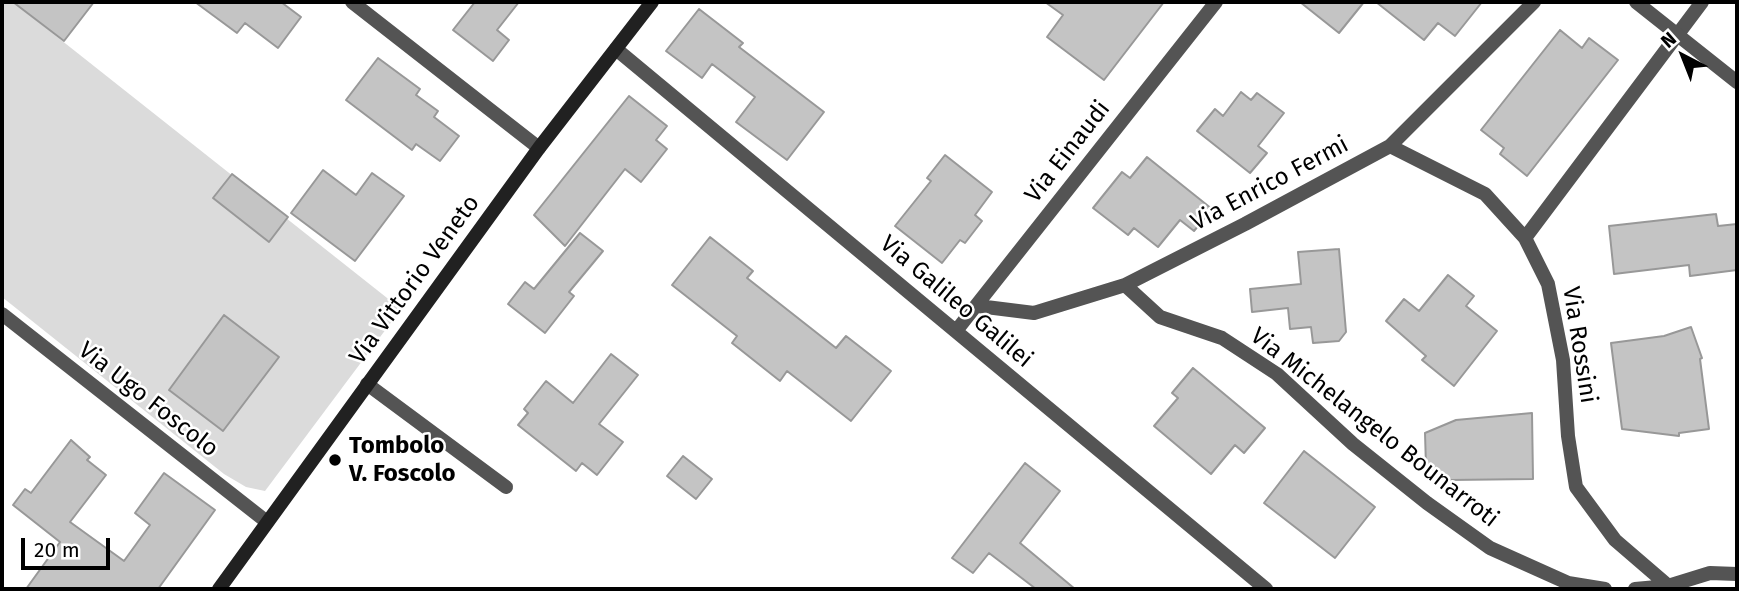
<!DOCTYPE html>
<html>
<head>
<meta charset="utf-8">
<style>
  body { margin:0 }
  #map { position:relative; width:1739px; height:591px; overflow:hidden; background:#fff; font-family:"Fira Sans",sans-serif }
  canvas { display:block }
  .frame { position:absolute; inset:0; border:4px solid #000; pointer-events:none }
  .north { position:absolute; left:1648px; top:21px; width:70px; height:70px; -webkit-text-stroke:5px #fff; paint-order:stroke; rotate:318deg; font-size:19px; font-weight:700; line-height:28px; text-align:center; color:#000 }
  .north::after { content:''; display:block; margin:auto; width:24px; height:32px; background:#000; clip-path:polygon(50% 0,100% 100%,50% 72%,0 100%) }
  .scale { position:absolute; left:21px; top:538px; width:89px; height:32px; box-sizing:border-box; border:4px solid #000; border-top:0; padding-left:9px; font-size:21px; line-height:24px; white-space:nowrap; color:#000; -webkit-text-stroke:5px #fff; paint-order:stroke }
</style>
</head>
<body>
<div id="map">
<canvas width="1739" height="591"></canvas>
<div class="frame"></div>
<div class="north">N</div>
<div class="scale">20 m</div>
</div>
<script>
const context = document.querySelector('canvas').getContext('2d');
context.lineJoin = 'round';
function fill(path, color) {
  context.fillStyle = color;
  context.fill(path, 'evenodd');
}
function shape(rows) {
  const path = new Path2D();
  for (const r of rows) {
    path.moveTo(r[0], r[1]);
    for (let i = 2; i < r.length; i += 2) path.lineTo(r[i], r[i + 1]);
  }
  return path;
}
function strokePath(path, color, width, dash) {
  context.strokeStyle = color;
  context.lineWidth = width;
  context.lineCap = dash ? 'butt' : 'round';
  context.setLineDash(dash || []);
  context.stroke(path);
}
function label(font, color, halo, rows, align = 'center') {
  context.font = font + ' "Fira Sans",sans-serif';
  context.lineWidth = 5;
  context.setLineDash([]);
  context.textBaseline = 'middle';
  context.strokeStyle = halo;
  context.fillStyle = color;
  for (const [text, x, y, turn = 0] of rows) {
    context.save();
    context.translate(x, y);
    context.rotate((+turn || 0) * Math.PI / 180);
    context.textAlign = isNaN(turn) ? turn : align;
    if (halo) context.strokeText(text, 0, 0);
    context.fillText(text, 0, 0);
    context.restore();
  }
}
const green = shape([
  [2,2,13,2,401,309,265,491,246,487,224,474,2,297]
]);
const building = shape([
  [13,2,94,2,64,41,13,2],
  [195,2,281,2,301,17,278,48,245,23,237,33,195,2],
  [475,2,519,2,497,30,509,40,493,61,453,30,475,2],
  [1045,2,1164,2,1104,80,1047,37,1063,15,1045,2],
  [1300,2,1364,2,1339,33,1300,2],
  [1376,2,1482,2,1455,36,1438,23,1424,40,1376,2],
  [699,9,743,43,739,47,824,112,787,160,736,122,755,97,712,64,702,78,666,51,699,9],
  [1560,30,1582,48,1589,38,1618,60,1527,176,1500,154,1504,148,1481,130,1560,30],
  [378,58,420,89,416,95,438,111,434,117,459,136,440,161,416,144,412,150,346,100,378,58],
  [1241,92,1251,100,1257,93,1284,113,1258,146,1267,153,1250,173,1197,131,1215,109,1223,116,1241,92],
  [629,96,667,126,656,140,667,149,641,182,625,169,565,246,534,215,629,96],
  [945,155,992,192,975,215,982,221,965,243,960,240,942,263,895,226,931,181,927,178,945,155],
  [1147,157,1212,209,1194,231,1180,220,1158,247,1134,228,1128,235,1093,208,1122,172,1130,178,1147,157],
  [323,170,356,195,372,173,404,196,355,261,291,213,323,170],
  [232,174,288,217,269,242,213,198,232,174],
  [1716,214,1718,226,1737,224,1737,270,1690,276,1689,265,1614,274,1609,226,1716,214],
  [580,233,603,251,569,292,574,296,545,333,508,304,525,282,534,289,580,233],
  [710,237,753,271,747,278,836,348,846,336,891,371,851,421,787,371,780,381,732,343,737,336,672,285,710,237],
  [1339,249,1346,332,1339,341,1313,343,1311,327,1290,329,1288,308,1252,312,1250,289,1301,284,1298,252,1339,249],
  [1448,275,1474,296,1466,306,1497,331,1454,386,1422,360,1426,356,1386,321,1404,299,1419,311,1448,275],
  [224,315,279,357,223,431,169,390,224,315],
  [1691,327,1702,358,1700,359,1709,429,1679,433,1679,436,1622,429,1611,343,1664,336,1691,327],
  [611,354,638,375,599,424,623,442,597,475,582,463,576,471,518,425,528,413,524,409,546,381,573,403,611,354],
  [1193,368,1265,428,1244,453,1235,445,1211,474,1154,426,1178,398,1172,393,1193,368],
  [1532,413,1533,479,1451,480,1426,467,1425,433,1456,420,1532,413],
  [71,440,90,457,87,460,106,475,70,522,124,561,150,525,135,513,164,473,215,510,158,589,26,589,60,542,13,505,25,489,31,493,71,440],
  [1304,451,1375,507,1335,558,1264,503,1304,451],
  [683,456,712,479,696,499,667,476,683,456],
  [1025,463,1060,491,1020,543,1075,589,1036,589,989,553,973,573,952,558,1025,463]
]);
const service = shape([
  [367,384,506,487]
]);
const minor = shape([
  [352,2,539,148],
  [616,49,1266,589],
  [1390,146,1485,194,1525,238,1548,284,1563,360,1568,436,1576,487,1615,540,1672,589],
  [1525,238,1702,2],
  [1125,285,1160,317,1222,338,1277,374,1353,444,1427,503,1490,548,1568,583,1605,589],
  [978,306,1034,313,1125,285,1245,224,1390,146,1534,2],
  [956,331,1216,2],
  [1635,589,1668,586,1710,573,1737,574]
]);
const tertiary = shape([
  [1636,2,1737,82],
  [2,314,267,522]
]);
const secondary = shape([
  [219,589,539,148,652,2]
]);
const markers = [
  [335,460,7,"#000"]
];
const streetNames = [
  ["Via Einaudi",1068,152,-52],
  ["Via Enrico Fermi",1270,184,-28],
  ["Via Vittorio Veneto",415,280,-54],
  ["Via Galileo Galilei",956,302,40],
  ["Via Rossini",1579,345,81],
  ["Via Ugo Foscolo",148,400,38],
  ["Via Michelangelo Bounarroti",1374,428,38]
];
const poiNames = [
  ["Tombolo",349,446],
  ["V. Foscolo",349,474]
];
fill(green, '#dbdbdb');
fill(building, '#c4c4c4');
strokePath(building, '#989898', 2);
strokePath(service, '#545454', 14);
strokePath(minor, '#545454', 14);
strokePath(tertiary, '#545454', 14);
strokePath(secondary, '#212121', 14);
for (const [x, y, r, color] of markers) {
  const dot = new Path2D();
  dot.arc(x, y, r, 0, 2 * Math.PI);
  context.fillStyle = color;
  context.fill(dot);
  strokePath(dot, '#fff', 2.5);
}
label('24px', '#000', '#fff', streetNames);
label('bold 24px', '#000', '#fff', poiNames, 'left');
</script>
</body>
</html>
